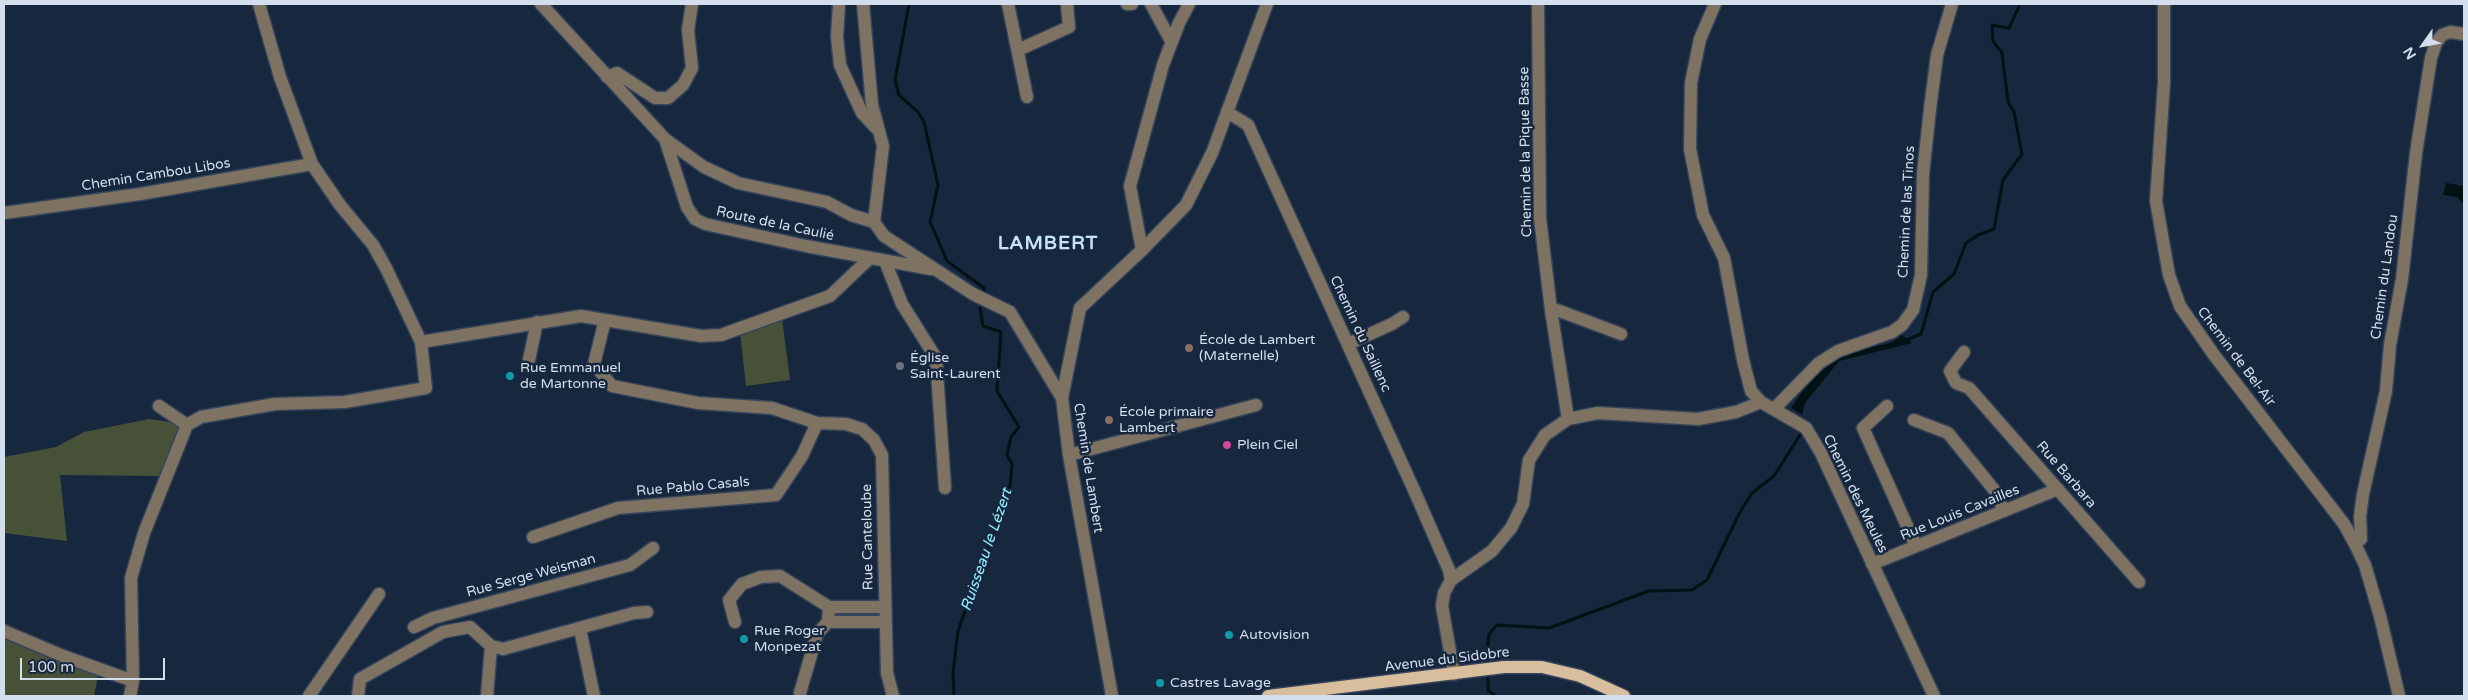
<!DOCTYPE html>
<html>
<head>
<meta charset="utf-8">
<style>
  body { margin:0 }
  #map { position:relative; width:2468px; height:700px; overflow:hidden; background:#17273e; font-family:"Varela Round",sans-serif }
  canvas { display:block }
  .frame { position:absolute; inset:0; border:5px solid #d3deed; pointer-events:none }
  .north { position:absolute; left:2398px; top:20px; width:50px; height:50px; -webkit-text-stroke:4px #17273e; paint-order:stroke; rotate:238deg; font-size:14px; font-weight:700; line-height:20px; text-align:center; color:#d3deed }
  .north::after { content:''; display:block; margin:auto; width:18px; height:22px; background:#d3deed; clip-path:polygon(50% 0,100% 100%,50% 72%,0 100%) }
  .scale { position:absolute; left:20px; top:658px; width:145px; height:22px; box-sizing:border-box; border:2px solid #d3deed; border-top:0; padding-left:6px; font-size:15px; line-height:18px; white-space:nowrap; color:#d3deed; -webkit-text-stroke:4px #17273e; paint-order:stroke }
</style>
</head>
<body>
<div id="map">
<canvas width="2468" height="700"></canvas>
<div class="frame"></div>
<div class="north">N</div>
<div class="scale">100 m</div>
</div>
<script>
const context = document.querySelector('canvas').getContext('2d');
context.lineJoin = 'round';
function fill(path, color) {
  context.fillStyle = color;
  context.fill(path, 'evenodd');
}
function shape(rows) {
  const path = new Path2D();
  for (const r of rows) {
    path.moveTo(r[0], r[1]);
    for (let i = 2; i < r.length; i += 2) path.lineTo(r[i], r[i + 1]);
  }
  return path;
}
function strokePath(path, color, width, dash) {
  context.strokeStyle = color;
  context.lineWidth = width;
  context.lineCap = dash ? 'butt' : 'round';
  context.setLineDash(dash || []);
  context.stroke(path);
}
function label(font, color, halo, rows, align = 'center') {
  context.font = font + ' "Varela Round",sans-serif';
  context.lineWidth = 5;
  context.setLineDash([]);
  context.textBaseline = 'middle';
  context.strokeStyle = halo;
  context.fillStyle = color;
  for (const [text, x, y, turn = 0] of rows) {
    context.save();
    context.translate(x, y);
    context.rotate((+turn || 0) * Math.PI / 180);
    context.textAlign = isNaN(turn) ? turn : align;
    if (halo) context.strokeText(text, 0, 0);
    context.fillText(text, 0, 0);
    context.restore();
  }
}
const green = shape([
  [782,318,790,380,746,386,740,333],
  [149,419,170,422,181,428,160,476,60,475,67,541,4,533,4,457,56,447,84,432],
  [6,635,98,675,94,696,4,696,4,646]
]);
const water = shape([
  [2446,183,2464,186,2464,202,2462,203,2457,197,2443,195],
  [1902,335,1912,343,1839,361,1805,403,1802,415,1791,408,1806,386,1839,354,1891,343]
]);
const stream = shape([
  [909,4,895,80,899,95,918,112,924,122,938,185,930,222,947,261,984,288,983,294],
  [1904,341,1921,334,1933,292,1954,274,1966,243,1978,235,1994,229,2003,180,2022,154,2014,112,2008,102,2002,53,1993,41,1992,25,2009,28,2020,4],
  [1487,657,1489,634,1497,625,1549,628,1649,591,1692,590,1707,580,1740,512,1752,493,1774,476,1802,432],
  [1488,678,1488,690,1495,696],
  [954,696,953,673,958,631,1010,487,1012,464,1007,455,1011,437,1019,427,997,391,1001,332,983,326,980,308]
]);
const minor = shape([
  [541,4,665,139,687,207,695,219,705,224,806,246,931,269],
  [839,4,837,37,840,65,862,113,876,128],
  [863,4,872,105,883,146,874,222,884,236,973,294,1010,312,1062,398,1069,455,1112,696],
  [1008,4,1027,97],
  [1127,4,1132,4],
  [1151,4,1171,41],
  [1538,4,1540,218,1551,310,1568,419],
  [1715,4,1700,39,1691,83,1690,149,1703,215,1724,258,1743,360,1751,391,1761,402],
  [2164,4,2164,83,2156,201,2169,275,2180,306,2214,355,2344,524,2355,544,2365,565,2380,616,2399,696],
  [1018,50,1069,27,1067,4],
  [607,77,617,73,655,98,668,98,683,85,692,68,688,30,692,4],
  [1227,112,1248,125,1414,490,1449,570,1451,580],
  [665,139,704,167,738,183,827,202,851,215,874,222],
  [4,213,140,194,312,164],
  [1142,250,1130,186,1163,65,1179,23,1189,4],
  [885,261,902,304,936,358,945,488],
  [1551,310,1557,310,1621,334],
  [605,320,594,364,612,386,698,403,772,408,817,423,846,424,862,429,874,440,882,455,887,673,893,696],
  [421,342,581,316,701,336,721,335,830,296,870,258],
  [1348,344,1392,324,1403,317],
  [1964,352,1950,371,1956,383,1969,388,2139,582],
  [529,360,537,322],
  [1062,398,1080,308,1142,250,1186,205,1212,153,1267,4],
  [159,406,187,425],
  [1887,406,1863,428,1916,546],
  [1774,409,1819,363,1838,351,1892,332,1902,325,1913,310,1921,275,1923,174,1930,109,1937,55,1952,4],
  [1914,420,1948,433,1995,491,2004,511],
  [1069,455,1256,405],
  [533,537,618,508,776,495,802,456,817,423],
  [2355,544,2361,539,2360,516,2363,494,2386,391,2390,345,2402,279,2416,153,2431,58,2436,43,2442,35,2450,32,2464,34],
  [1872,564,2058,489],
  [735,622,729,600,742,584,761,577,780,576,829,607],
  [828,622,885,622],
  [414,627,433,618,630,565,653,548],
  [580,629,594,696],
  [4,631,63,656,133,681],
  [1454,674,1442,606,1444,593,1451,580,1492,551,1511,528,1523,504,1529,460,1545,435,1568,419,1598,413,1698,419,1736,412,1761,402,1806,428,1821,453,1934,696],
  [800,693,817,634,828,622,829,607,885,607],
  [130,696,133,681,131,578,144,533,187,425,201,417,275,404,345,402,426,388,421,342,386,268,373,245,340,205,312,164,280,77,259,4],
  [309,696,379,594],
  [358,696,360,679,443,632,470,627,491,646,503,649,634,613,647,612],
  [487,696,491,646]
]);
const major = shape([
  [1268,696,1504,667,1542,667,1580,676,1624,696]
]);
const markers = [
  [1189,348,5,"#8d6e63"],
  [900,366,5,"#6b7280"],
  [510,376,5,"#0f9aa8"],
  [1109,420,5,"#8d6e63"],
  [1227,445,5,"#d1479c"],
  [1229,635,5,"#0f9aa8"],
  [744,639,5,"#0f9aa8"],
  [1160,683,5,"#0f9aa8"]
];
const streetNames = [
  ["Chemin de la Pique Basse",1526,152,-91],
  ["Chemin Cambou Libos",156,175,-9],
  ["Chemin de las Tinos",1907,212,-87],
  ["Route de la Caulié",775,224,12],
  ["Chemin du Landou",2385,277,-82],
  ["Chemin du Saillenc",1360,334,65],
  ["Chemin de Bel-Air",2236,357,53],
  ["Chemin de Lambert",1088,468,81],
  ["Rue Barbara",2066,475,49],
  ["Rue Pablo Casals",693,487,-5],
  ["Chemin des Meules",1855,494,64],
  ["Rue Louis Cavailles",1960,513,-22],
  ["Rue Canteloube",868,537,-91],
  ["Rue Serge Weisman",531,576,-15],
  ["Avenue du Sidobre",1447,660,-7]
];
const poiNames = [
  ["École de Lambert",1199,340],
  ["(Maternelle)",1199,356],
  ["Église",910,358],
  ["Saint-Laurent",910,374],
  ["Rue Emmanuel",520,368],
  ["de Martonne",520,384],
  ["École primaire",1119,412],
  ["Lambert",1119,428],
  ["Plein Ciel",1237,445],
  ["Rue Roger",754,631],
  ["Monpezat",754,647],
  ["Autovision",1239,635],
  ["Castres Lavage",1170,683]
];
const waterNames = [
  ["Ruisseau le Lézert",987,550,-71]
];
const districtNames = [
  ["LAMBERT",1048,244]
];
fill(green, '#475137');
fill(water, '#021114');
strokePath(stream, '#021114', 3);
strokePath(minor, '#35445a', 15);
strokePath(major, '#35445a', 15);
strokePath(minor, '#7e7262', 12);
strokePath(major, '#d8be9d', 12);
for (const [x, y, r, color] of markers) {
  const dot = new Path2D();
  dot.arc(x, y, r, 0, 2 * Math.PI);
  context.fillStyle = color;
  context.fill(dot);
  strokePath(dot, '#17273e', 2);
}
label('14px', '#d3deed', '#17273e', streetNames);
label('14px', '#d3deed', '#17273e', poiNames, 'left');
label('italic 15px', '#90eefe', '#17273e', waterNames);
context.letterSpacing = '1px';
label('bold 19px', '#c6e3f6', '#17273e', districtNames);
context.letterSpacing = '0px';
</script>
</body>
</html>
